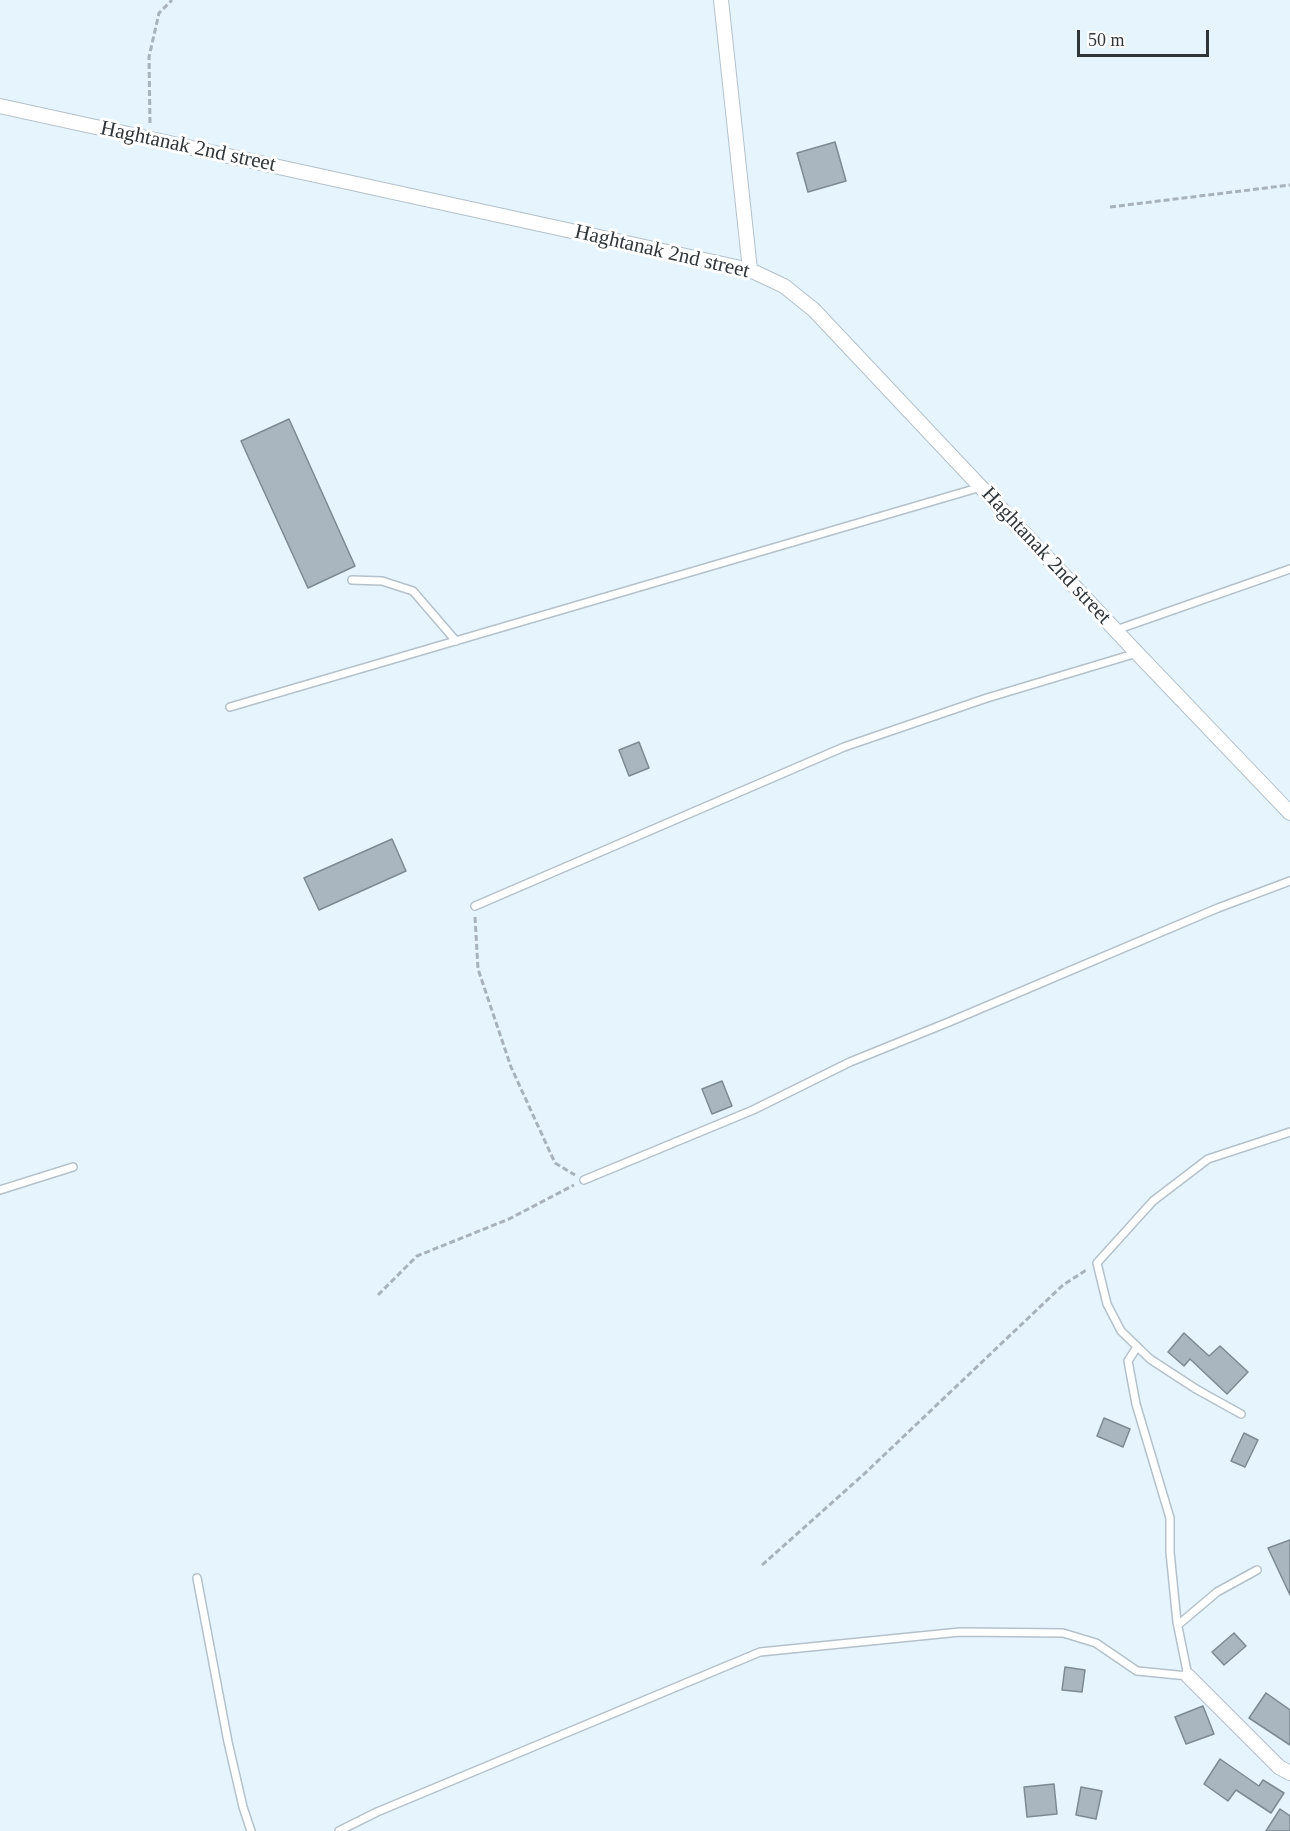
<!DOCTYPE html>
<html>
<head>
<meta charset="utf-8">
<style>
  body { margin:0 }
  #map { position:relative; width:1290px; height:1831px; overflow:hidden; background:#e6f4fe; font-family:"Times New Roman",serif }
  canvas { display:block }
  .scale { position:absolute; left:1077px; top:30px; width:132px; height:27px; box-sizing:border-box; border:3px solid #303539; border-top:0; padding-left:8px; font-size:18px; line-height:21px; white-space:nowrap; color:#303539; -webkit-text-stroke:4px #fff; paint-order:stroke }
</style>
</head>
<body>
<div id="map">
<canvas width="1290" height="1831"></canvas>
<div class="scale">50 m</div>
</div>
<script>
const context = document.querySelector('canvas').getContext('2d');
context.lineJoin = 'round';
function fill(path, color) {
  context.fillStyle = color;
  context.fill(path, 'evenodd');
}
function shape(rows) {
  const path = new Path2D();
  for (const r of rows) {
    path.moveTo(r[0], r[1]);
    for (let i = 2; i < r.length; i += 2) path.lineTo(r[i], r[i + 1]);
  }
  return path;
}
function strokePath(path, color, width, dash) {
  context.strokeStyle = color;
  context.lineWidth = width;
  context.lineCap = dash ? 'butt' : 'round';
  context.setLineDash(dash || []);
  context.stroke(path);
}
function label(font, color, halo, rows, align = 'center') {
  context.font = font + ' "Times New Roman",serif';
  context.lineWidth = 6;
  context.setLineDash([]);
  context.textBaseline = 'middle';
  context.strokeStyle = halo;
  context.fillStyle = color;
  for (const [text, x, y, turn = 0] of rows) {
    context.save();
    context.translate(x, y);
    context.rotate((+turn || 0) * Math.PI / 180);
    context.textAlign = isNaN(turn) ? turn : align;
    if (halo) context.strokeText(text, 0, 0);
    context.fillText(text, 0, 0);
    context.restore();
  }
}
const building = shape([
  [835,142,846,181,808,192,797,153,835,142],
  [289,419,355,566,308,588,241,441,289,419],
  [639,742,649,768,629,776,619,750,639,742],
  [392,839,406,871,319,910,304,878,392,839],
  [722,1081,732,1106,712,1114,702,1089,722,1081],
  [1184,1333,1209,1356,1220,1346,1248,1372,1227,1394,1190,1359,1184,1366,1168,1352,1184,1333],
  [1104,1418,1130,1429,1123,1447,1097,1436,1104,1418],
  [1244,1433,1258,1440,1245,1467,1231,1461,1244,1433],
  [1290,1540,1290,1595,1268,1548,1290,1540],
  [1234,1633,1246,1646,1224,1665,1212,1652,1234,1633],
  [1065,1667,1085,1670,1082,1692,1062,1690,1065,1667],
  [1266,1693,1290,1710,1290,1745,1249,1718,1266,1693],
  [1203,1706,1214,1734,1186,1744,1175,1717,1203,1706],
  [1220,1759,1259,1786,1263,1780,1284,1793,1271,1813,1236,1790,1228,1801,1204,1784,1220,1759],
  [1054,1784,1057,1814,1027,1817,1024,1787,1054,1784],
  [1081,1787,1102,1791,1096,1819,1076,1815,1081,1787],
  [1280,1809,1290,1816,1290,1831,1266,1831,1280,1809]
]);
const path = shape([
  [150,123,149,57,159,13,172,0],
  [1110,207,1290,185],
  [475,917,478,969,511,1067,555,1163,575,1175],
  [378,1295,417,1256,509,1219,574,1185],
  [762,1565,862,1476,1063,1285,1088,1269]
]);
const service = shape([
  [352,580,382,581,413,591,456,641],
  [1116,630,1290,569],
  [230,707,981,487],
  [475,906,844,747,987,698,1137,653],
  [584,1180,753,1110,850,1062,949,1022,1218,908,1290,881],
  [0,1190,73,1167],
  [1241,1414,1196,1389,1150,1359,1121,1331,1107,1304,1097,1263,1153,1201,1208,1159,1290,1132],
  [197,1578,228,1742,243,1807,251,1831],
  [1178,1625,1217,1592,1257,1570],
  [339,1831,377,1812,760,1652,960,1632,1063,1633,1096,1643,1137,1671,1188,1676,1177,1622,1170,1552,1170,1518,1136,1404,1128,1361,1137,1347]
]);
const minor = shape([
  [721,0,750,270],
  [0,106,750,270,784,286,814,310,1137,653,1290,813],
  [1188,1676,1279,1767,1290,1773]
]);
const streetNames = [
  ["Haghtanak 2nd street",188,147,12],
  ["Haghtanak 2nd street",662,252,13],
  ["Haghtanak 2nd street",1046,556,47]
];
fill(building, '#a9b6c0');
strokePath(building, '#7d8a93', 1.5);
strokePath(service, '#b4c1cb', 10);
strokePath(minor, '#b4c1cb', 16);
strokePath(path, '#a7b2ba', 3, [6, 3]);
strokePath(service, '#fff', 7);
strokePath(minor, '#fff', 14);
label('21px', '#303539', '#fff', streetNames);
</script>
</body>
</html>
